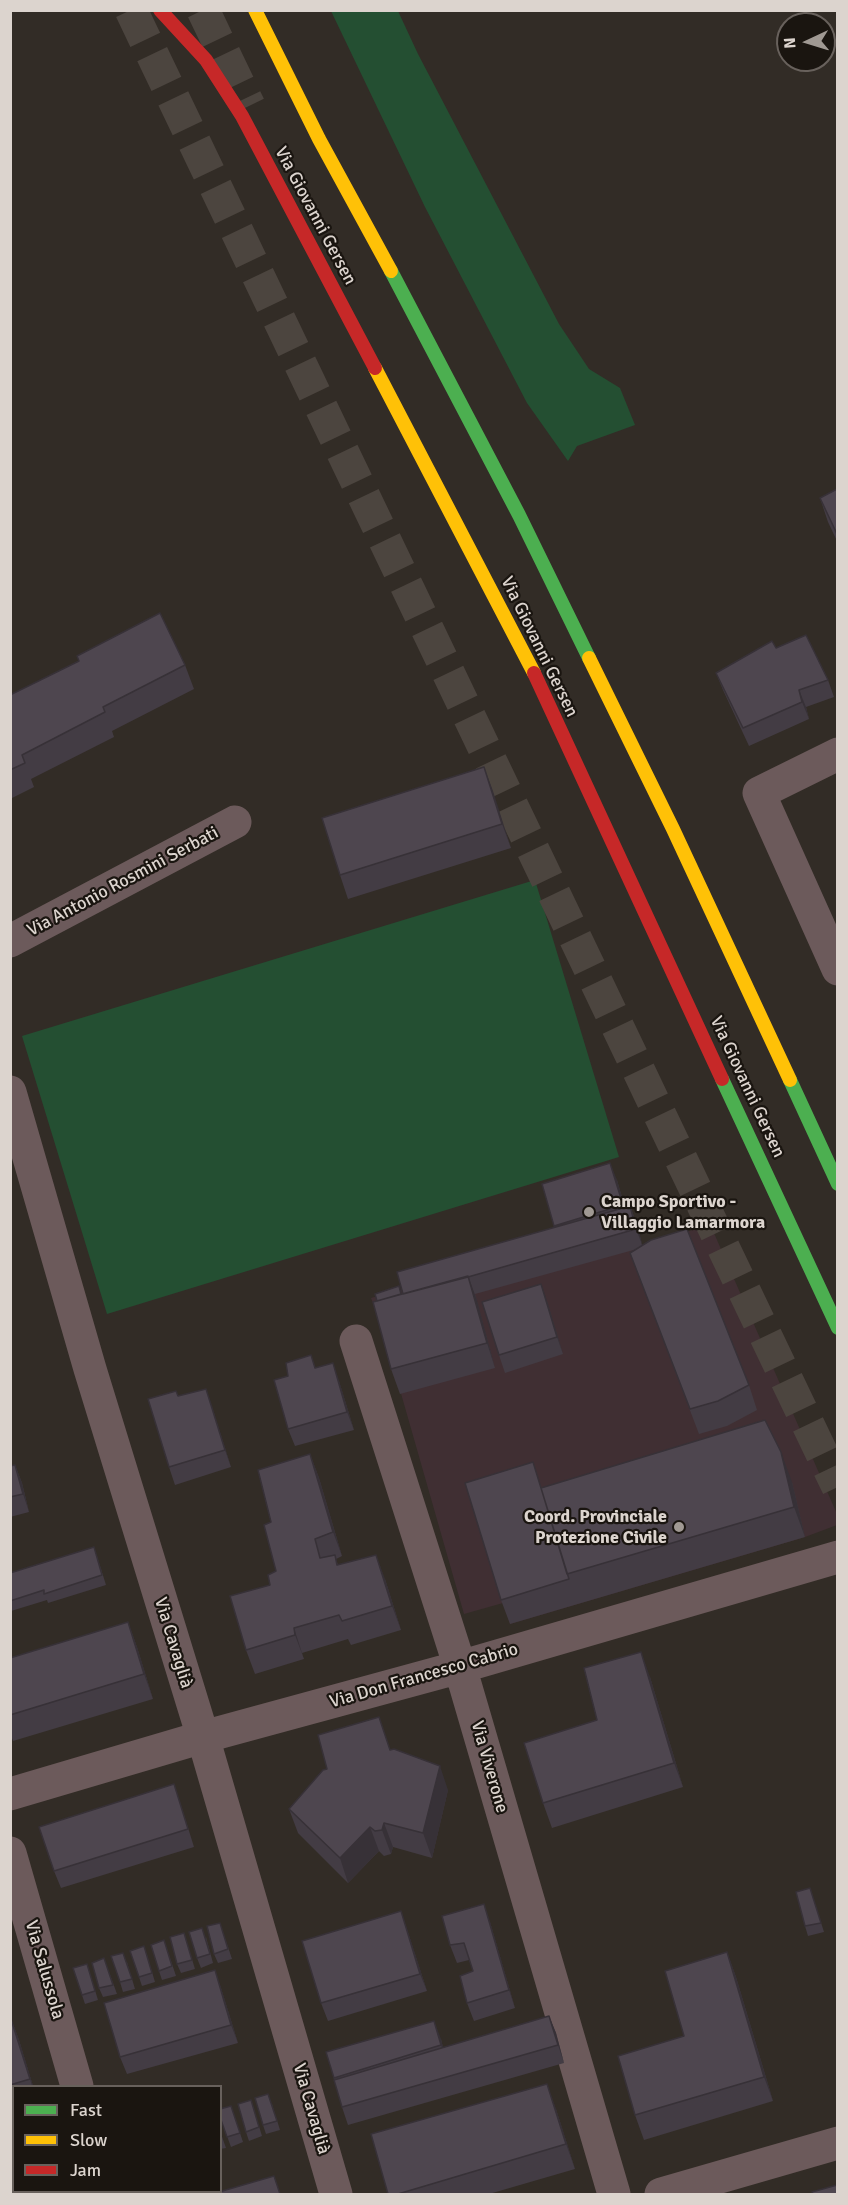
<!DOCTYPE html>
<html>
<head>
<meta charset="utf-8">
<style>
  body { margin:0 }
  #map { position:relative; width:848px; height:2205px; overflow:hidden; background:#322c26; font-family:Signika,sans-serif }
  canvas { display:block }
  .frame { position:absolute; inset:0; border:12px solid #dcd4ce; pointer-events:none }
  .legend { position:absolute; left:12px; top:2085px; width:210px; height:108px; box-sizing:border-box; background:#1a1510; border:2px solid #68615c; margin:0; padding:8px 10px; list-style:none; font-size:18px; color:#dcd4ce }
  .legend li { display:flex; align-items:center; gap:12px; height:30px }
  .legend b { width:30px; border:2px solid #68615c }
  .north { position:absolute; left:776px; top:12px; width:60px; height:60px; box-sizing:border-box; background:#1a1510; border:2px solid #68615c; border-radius:50%; rotate:266deg; font-size:16px; font-weight:700; line-height:24px; text-align:center; color:#dcd4ce }
  .north::after { content:''; display:block; margin:auto; width:21px; height:27px; background:#a09993; clip-path:polygon(50% 0,100% 100%,50% 72%,0 100%) }
</style>
</head>
<body>
<div id="map">
<canvas width="848" height="2205"></canvas>
<div class="frame"></div>
<ul class="legend">
<li><b style="height:8px;background:#4caf50"></b>Fast</li>
<li><b style="height:8px;background:#ffc107"></b>Slow</li>
<li><b style="height:8px;background:#c62828"></b>Jam</li>
</ul>
<div class="north">N</div>
</div>
<script>
const context = document.querySelector('canvas').getContext('2d');
context.lineJoin = 'round';
function fill(path, color) {
  context.fillStyle = color;
  context.fill(path, 'evenodd');
}
function shape(rows) {
  const path = new Path2D();
  for (const r of rows) {
    path.moveTo(r[0], r[1]);
    for (let i = 2; i < r.length; i += 2) path.lineTo(r[i], r[i + 1]);
  }
  return path;
}
function strokePath(path, color, width, dash) {
  context.strokeStyle = color;
  context.lineWidth = width;
  context.lineCap = dash ? 'butt' : 'round';
  context.setLineDash(dash || []);
  context.stroke(path);
}
function label(font, color, halo, rows, align = 'center') {
  context.font = font + ' Signika,sans-serif';
  context.lineWidth = 4.5;
  context.setLineDash([]);
  context.textBaseline = 'middle';
  context.strokeStyle = halo;
  context.fillStyle = color;
  for (const [text, x, y, turn = 0] of rows) {
    context.save();
    context.translate(x, y);
    context.rotate((+turn || 0) * Math.PI / 180);
    context.textAlign = isNaN(turn) ? turn : align;
    if (halo) context.strokeText(text, 0, 0);
    context.fillText(text, 0, 0);
    context.restore();
  }
}
const industrial = shape([
  [710,1224,837,1514,837,1525,805,1537,510,1624,503,1603,464,1614,382,1327,371,1298,403,1289,643,1247]
]);
const green = shape([
  [331,11,398,11,418,54,559,324,589,369,620,388,635,425,577,446,568,461,527,403,425,207],
  [535,880,619,1157,107,1314,22,1036]
]);
const highwayTunnel = shape([
  [131,10,838,1487],
  [203,10,249,106]
]);
const street = shape([
  [838,754,759,793,838,969],
  [10,941,235,822],
  [10,1092,90,1369,203,1737,336,2194],
  [356,1341,460,1667,614,2194],
  [10,1794,203,1737,460,1667,838,1557],
  [10,1853,77,2086],
  [107,2192,108,2194],
  [661,2194,838,2143]
]);
const fast = shape([
  [391,271,519,515,589,658],
  [722,1079,838,1328],
  [790,1080,838,1184]
]);
const slow = shape([
  [255,10,319,139,391,271],
  [375,368,534,673],
  [589,658,673,829,790,1080]
]);
const jam = shape([
  [160,10,206,60,242,116,375,368],
  [534,673,722,1079]
]);
const wall = shape([
  [837,489,837,541,828,522,820,498],
  [776,648,828,680,834,697,806,707,809,719,749,746,723,690,716,673],
  [185,665,194,689,112,731,114,737,31,779,34,787,10,799,10,695],
  [484,767,511,848,348,899,340,875],
  [617,1180,625,1208,630,1206,637,1224,642,1245,749,1385,757,1410,727,1426,699,1434,630,1253,637,1249,475,1294,495,1368,400,1394,391,1369,402,1294,555,1227,554,1226],
  [547,1301,563,1354,505,1373,499,1355],
  [315,1368,339,1381,354,1430,295,1446,288,1429],
  [206,1389,231,1467,175,1485,169,1467,178,1396],
  [310,1454,319,1478,342,1556,336,1559,338,1565,385,1579,401,1630,351,1645,348,1639,302,1653,304,1659,255,1674,246,1650,276,1571,271,1522],
  [15,1465,22,1483,29,1512,10,1517,10,1466],
  [792,1482,805,1537,510,1624,501,1600,542,1488],
  [97,1556,106,1585,48,1603,47,1600,11,1611,10,1609,10,1573],
  [128,1622,137,1647,153,1699,13,1741,10,1733,10,1658],
  [650,1677,683,1787,552,1828,543,1803],
  [391,1750,448,1790,432,1858,393,1847,391,1854,384,1856,379,1851,348,1883,298,1833,289,1809],
  [174,1784,180,1802,194,1847,61,1888,54,1871],
  [810,1888,824,1932,808,1936,805,1926],
  [401,1911,427,1991,328,2021,321,2003],
  [490,1922,515,2008,474,2021,467,2003,473,1971,469,1960,457,1963,450,1945],
  [223,1932,232,1959,218,1963,214,1954],
  [184,1933,195,1969,181,1973,177,1964],
  [206,1937,213,1963,201,1968,197,1958],
  [164,1940,176,1976,162,1980,159,1971],
  [727,1952,736,1977,773,2101,644,2140,635,2115,684,2036],
  [147,1955,155,1982,142,1986,139,1977],
  [104,1958,117,1994,103,1997,99,1988],
  [127,1962,135,1989,123,1992,120,1982],
  [87,1964,98,2000,85,2004,73,1968],
  [215,1970,221,1988,238,2043,127,2074,120,2057],
  [10,2016,19,2040,33,2086,14,2086,14,2111,10,2112],
  [549,2016,556,2033,564,2063,348,2125,342,2107,326,2052,441,2039,443,2048],
  [251,2100,262,2136,249,2141,246,2132],
  [272,2104,280,2130,266,2134,263,2125],
  [231,2106,243,2142,231,2147,220,2117],
  [556,2109,575,2169,489,2194,388,2194],
  [14,2121,14,2192,56,2192,46,2194,10,2194,10,2122],
  [220,2131,226,2148,220,2149]
]);
const shadedWall = shape([
  [799,690,806,707,809,719,802,702],
  [484,767,493,791,511,848,502,824],
  [610,1163,617,1180,629,1222,623,1205],
  [630,1206,637,1224,643,1247,636,1229],
  [468,1276,477,1300,495,1368,487,1343],
  [541,1284,547,1301,563,1354,557,1337],
  [333,1363,339,1381,354,1430,347,1412],
  [206,1389,212,1406,231,1467,225,1450],
  [781,1452,792,1482,805,1537,794,1507],
  [310,1454,319,1478,342,1556,333,1532],
  [15,1465,22,1483,29,1512,23,1494],
  [376,1555,385,1579,401,1630,392,1606],
  [128,1622,137,1647,153,1699,144,1674],
  [294,1628,302,1653,304,1659,295,1635],
  [641,1652,650,1677,683,1787,674,1763],
  [440,1766,448,1790,432,1858,423,1833],
  [384,1823,393,1847,391,1854,382,1830],
  [370,1827,379,1851,348,1883,340,1858],
  [484,1904,490,1922,515,2008,509,1990],
  [401,1911,407,1929,427,1991,420,1974],
  [727,1952,736,1977,773,2101,764,2077],
  [215,1970,221,1988,238,2043,231,2025],
  [10,2016,19,2040,33,2086,32,2086,30,2079],
  [549,2016,556,2033,564,2063,558,2045],
  [434,2021,441,2039,447,2062,441,2045],
  [547,2084,556,2109,575,2169,566,2144]
]);
const building = shape([
  [837,489,837,534,820,498,837,489],
  [160,613,185,665,103,707,105,712,22,755,25,763,10,770,10,695,79,661,77,656,160,613],
  [806,635,828,680,799,690,802,702,743,728,716,673,772,641,776,648,806,635],
  [484,767,502,824,340,875,322,818,484,767],
  [610,1163,623,1205,554,1226,542,1184,610,1163],
  [630,1206,636,1229,468,1277,403,1294,397,1272,630,1206],
  [687,1229,749,1385,718,1401,690,1409,630,1253,651,1240,687,1229],
  [468,1276,487,1343,391,1369,373,1302,468,1276],
  [541,1284,557,1337,499,1355,482,1302,541,1284],
  [399,1286,401,1294,377,1301,375,1294,399,1286],
  [311,1355,315,1368,333,1363,347,1412,288,1429,274,1380,288,1376,286,1363,311,1355],
  [206,1389,225,1450,169,1467,148,1399,176,1391,178,1396,206,1389],
  [765,1420,781,1452,794,1507,567,1574,541,1488,765,1420],
  [310,1454,333,1532,315,1539,320,1558,335,1555,337,1565,376,1555,392,1606,342,1621,339,1615,294,1628,295,1635,246,1650,230,1596,270,1585,268,1575,276,1571,264,1525,271,1522,258,1470,310,1454],
  [533,1462,569,1579,501,1600,465,1483,533,1462],
  [15,1465,23,1494,10,1497,10,1466,15,1465],
  [94,1547,102,1575,44,1594,44,1590,10,1601,10,1573,94,1547],
  [128,1622,144,1674,10,1715,10,1658,128,1622],
  [641,1652,674,1763,543,1803,524,1743,597,1720,584,1668,641,1652],
  [379,1717,390,1750,394,1749,440,1766,423,1833,384,1823,382,1830,375,1831,370,1827,340,1858,289,1809,323,1770,327,1769,318,1735,379,1717],
  [174,1784,188,1829,54,1871,39,1827,174,1784],
  [810,1888,821,1923,805,1926,796,1892,810,1888],
  [484,1904,509,1990,467,2003,460,1976,473,1971,464,1943,450,1945,442,1916,484,1904],
  [401,1911,420,1974,321,2003,302,1941,401,1911],
  [220,1923,228,1949,214,1954,207,1926,220,1923],
  [202,1928,210,1954,197,1958,189,1932,202,1928],
  [184,1933,192,1960,177,1964,170,1937,184,1933],
  [164,1940,172,1966,159,1971,151,1945,164,1940],
  [144,1946,152,1973,139,1977,130,1951,144,1946],
  [727,1952,764,2077,635,2115,618,2056,684,2036,665,1971,727,1952],
  [123,1953,132,1979,120,1982,111,1956,123,1953],
  [104,1958,113,1985,99,1988,92,1963,104,1958],
  [87,1964,95,1991,82,1995,73,1968,87,1964],
  [215,1970,231,2025,120,2057,104,2003,215,1970],
  [10,2016,30,2079,10,2085,10,2016],
  [549,2016,558,2045,342,2107,334,2080,549,2016],
  [434,2021,441,2045,334,2078,326,2052,434,2021],
  [547,2084,566,2144,398,2194,388,2194,371,2134,547,2084],
  [268,2094,277,2121,263,2125,255,2098,268,2094],
  [251,2100,259,2127,246,2132,238,2104,251,2100],
  [231,2106,240,2133,227,2137,220,2117,220,2109,231,2106],
  [14,2121,14,2177,10,2178,10,2122,14,2121],
  [274,2176,280,2194,212,2194,274,2176],
  [837,2185,837,2194,813,2194,812,2192,837,2185]
]);
const markers = [
  [589,1212,6,"#a09993"],
  [679,1527,6,"#a09993"]
];
const streetNames = [
  ["Via Giovanni Gersen",315,216,62],
  ["Via Giovanni Gersen",539,647,64],
  ["Via Antonio Rosmini Serbati",123,882,-28],
  ["Via Giovanni Gersen",747,1087,65],
  ["Via Cavaglià",173,1643,73],
  ["Via Don Francesco Cabrio",424,1676,-16],
  ["Via Viverone",489,1767,74],
  ["Via Salussola",44,1970,74],
  ["Via Cavaglià",311,2109,74]
];
const poiNames = [
  ["Campo Sportivo -",601,1202],
  ["Villaggio Lamarmora",601,1223],
  ["Coord. Provinciale",667,1517,"right"],
  ["Protezione Civile",667,1538,"right"]
];
fill(industrial, '#402f33');
fill(green, '#244f32');
strokePath(highwayTunnel, '#4c453f', 33, [33, 16]);
strokePath(street, '#6c5a5b', 33);
strokePath(fast, '#4caf50', 14);
strokePath(slow, '#ffc107', 14);
strokePath(jam, '#c62828', 14);
fill(wall, '#433c44');
fill(shadedWall, '#373137');
fill(building, '#4e464f');
strokePath(building, '#373137', 1.5);
for (const [x, y, r, color] of markers) {
  const dot = new Path2D();
  dot.arc(x, y, r, 0, 2 * Math.PI);
  context.fillStyle = color;
  context.fill(dot);
  strokePath(dot, '#1a1510', 2);
}
label('18px', '#dcd4ce', '#1a1510', streetNames);
label('bold 18px', '#dcd4ce', '#1a1510', poiNames, 'left');
</script>
</body>
</html>
